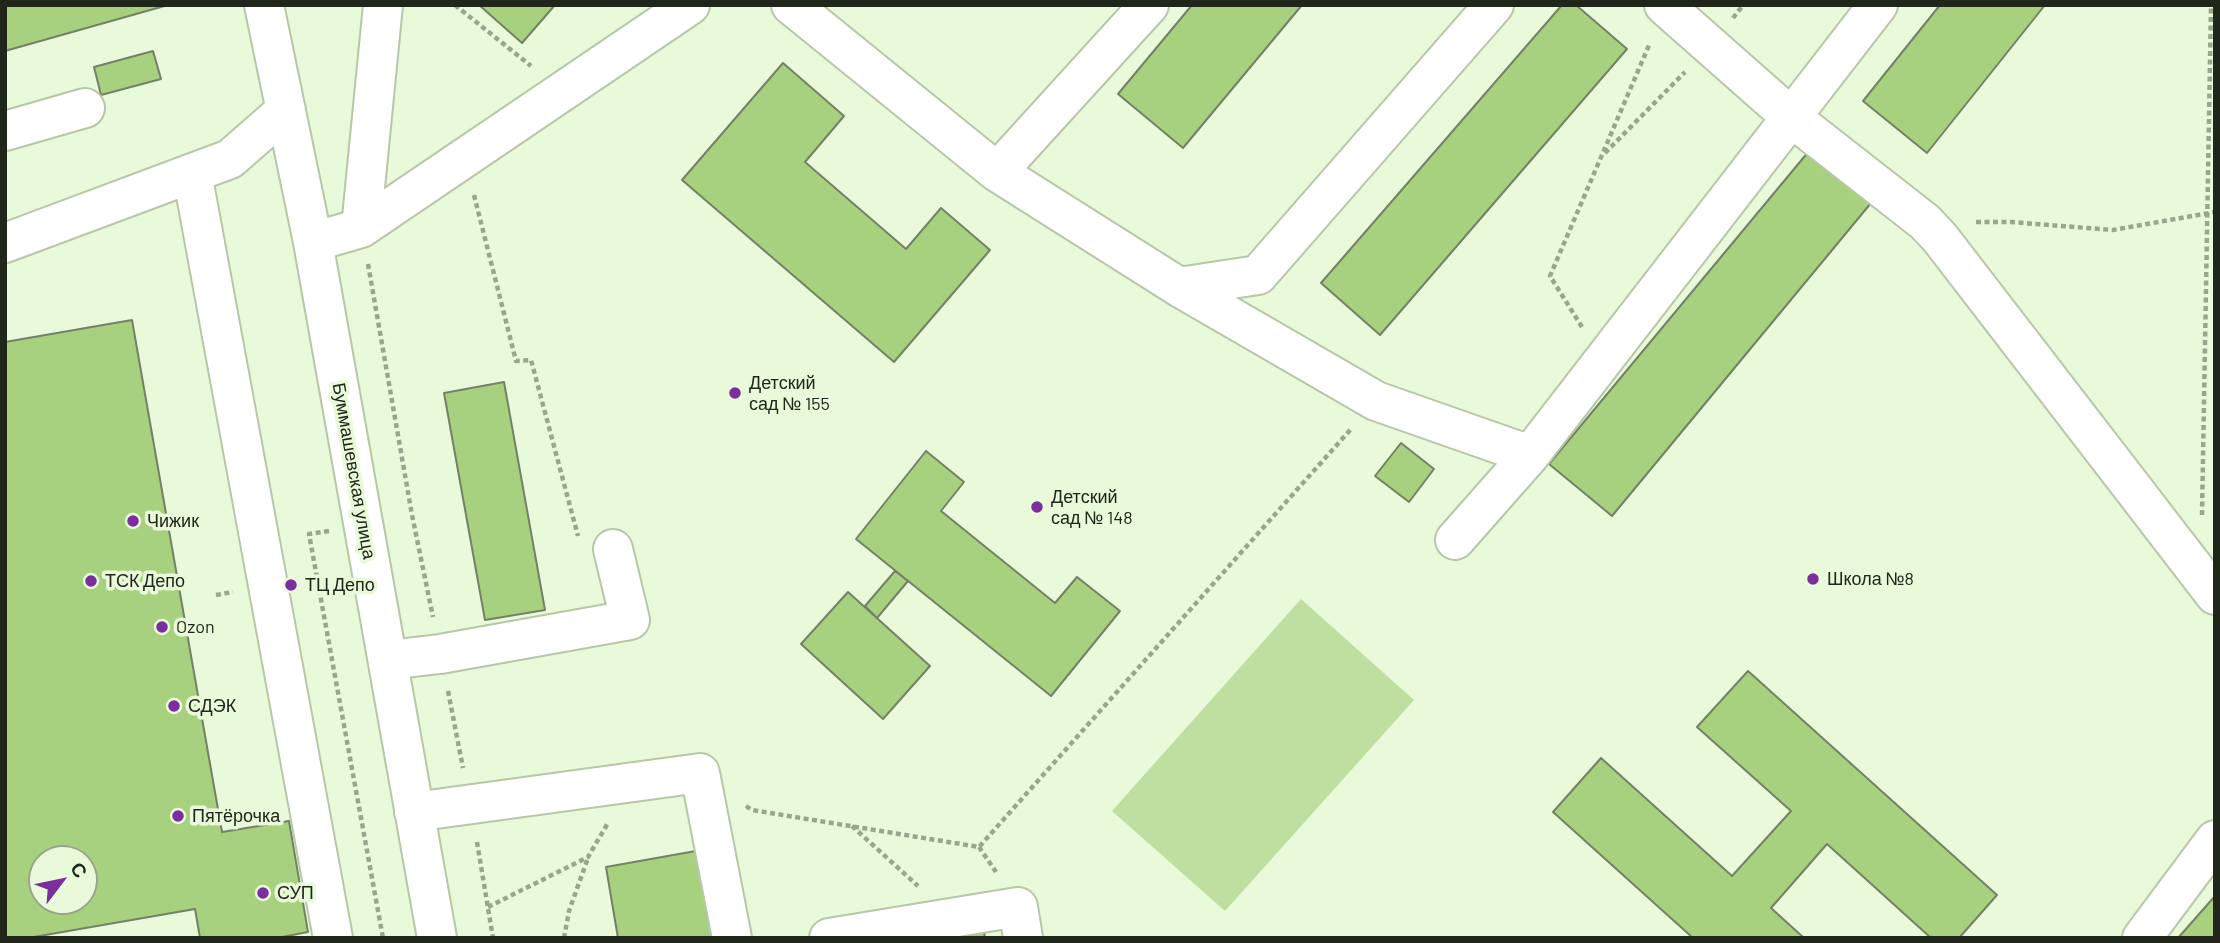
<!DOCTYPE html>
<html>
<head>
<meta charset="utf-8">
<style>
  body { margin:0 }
  #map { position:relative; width:2220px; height:943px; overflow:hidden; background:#e9fada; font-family:Barlow,sans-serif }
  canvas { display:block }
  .frame { position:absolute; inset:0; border:7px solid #20261a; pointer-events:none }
  .north { position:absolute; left:28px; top:845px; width:70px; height:70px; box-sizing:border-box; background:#e9fada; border:2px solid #99a58d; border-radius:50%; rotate:58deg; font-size:19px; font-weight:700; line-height:28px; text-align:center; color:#20261a }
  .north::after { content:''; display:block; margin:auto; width:24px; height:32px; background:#7c2d9e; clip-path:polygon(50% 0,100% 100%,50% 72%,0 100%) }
</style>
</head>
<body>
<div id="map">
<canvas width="2220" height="943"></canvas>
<div class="frame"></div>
<div class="north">С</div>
</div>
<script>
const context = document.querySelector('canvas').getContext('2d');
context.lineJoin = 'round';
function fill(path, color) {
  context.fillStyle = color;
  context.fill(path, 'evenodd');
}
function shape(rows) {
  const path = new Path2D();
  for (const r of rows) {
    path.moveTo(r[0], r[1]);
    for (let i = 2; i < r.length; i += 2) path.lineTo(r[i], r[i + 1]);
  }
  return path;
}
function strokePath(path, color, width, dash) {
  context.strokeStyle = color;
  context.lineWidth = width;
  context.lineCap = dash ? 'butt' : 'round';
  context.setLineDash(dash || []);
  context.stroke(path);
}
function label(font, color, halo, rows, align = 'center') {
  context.font = font + ' Barlow,sans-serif';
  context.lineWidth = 7;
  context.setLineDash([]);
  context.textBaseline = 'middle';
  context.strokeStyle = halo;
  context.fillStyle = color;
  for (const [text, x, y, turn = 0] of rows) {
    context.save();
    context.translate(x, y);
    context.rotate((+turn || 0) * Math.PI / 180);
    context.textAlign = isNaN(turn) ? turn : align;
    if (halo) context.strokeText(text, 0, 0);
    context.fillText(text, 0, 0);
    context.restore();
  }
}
const green = shape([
  [1301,599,1414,700,1225,911,1112,811]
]);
const building = shape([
  [5,5,168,5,5,51,5,5],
  [479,5,555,5,522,43,479,5],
  [1192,5,1302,5,1183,148,1118,94,1192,5],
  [1562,5,1576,5,1627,49,1380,335,1321,283,1562,5],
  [1940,5,2045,5,1927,153,1863,101,1940,5],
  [153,51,161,79,101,95,94,67,153,51],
  [783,63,844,116,805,162,906,249,941,208,990,250,894,362,682,180,783,63],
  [1809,151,1871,203,1612,516,1549,464,1809,151],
  [132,320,222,832,289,821,308,932,277,938,200,938,195,909,28,938,5,938,5,342,132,320],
  [42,859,84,859,84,901,42,901,42,859],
  [504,382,545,610,485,620,444,393,504,382],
  [1401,443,1434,469,1409,502,1375,476,1401,443],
  [926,451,964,482,941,511,1055,603,1077,577,1120,611,1051,696,856,539,926,451],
  [895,571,908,581,877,618,865,606,895,571],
  [848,592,930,666,883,719,801,644,848,592],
  [1748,671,1997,895,1959,938,1931,938,1827,844,1771,908,1804,938,1693,938,1553,812,1601,758,1732,876,1791,811,1697,727,1748,671],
  [707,849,722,938,618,938,606,867,707,849],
  [2215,896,2215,938,2178,938,2215,896],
  [984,932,985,938,952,938,984,932]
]);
const path = shape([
  [455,5,531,66],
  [1733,18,1743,5],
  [1605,153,1685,72],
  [474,195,516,361,531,360,578,536],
  [1976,222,2011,222,2113,230,2215,212],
  [368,264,412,515,433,617],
  [1582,327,1550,276,1650,43],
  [2202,515,2211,5],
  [329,531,309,534,383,938],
  [216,595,233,592],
  [448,691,463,768],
  [746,806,752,810,979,847,1351,429],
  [852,826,918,886],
  [477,842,493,938],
  [979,847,996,872],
  [488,907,588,857,608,823],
  [564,938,569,911,588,858]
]);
const minor = shape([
  [264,5,313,242,437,938],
  [791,5,997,172,1179,287,1376,401,1530,455,1878,5],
  [1664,5,1792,118,1925,222,1940,238,2215,595],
  [5,131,85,108],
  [997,172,1149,5],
  [192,173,333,938],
  [361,228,383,5],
  [313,242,361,228,690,5],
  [5,243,230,159,286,110],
  [1179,287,1258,275,1494,5],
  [1455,540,1530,455],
  [388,660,440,654,630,620,613,549],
  [414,812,700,773,732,938],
  [829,938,1018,907,1023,938],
  [2142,938,2215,840]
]);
const markers = [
  [735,393,7,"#7c2d9e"],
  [1037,507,7,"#7c2d9e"],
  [133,521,7,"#7c2d9e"],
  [1813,579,7,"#7c2d9e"],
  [91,581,7,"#7c2d9e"],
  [291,585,7,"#7c2d9e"],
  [162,627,7,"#7c2d9e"],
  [174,706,7,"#7c2d9e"],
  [178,816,7,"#7c2d9e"],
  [263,893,7,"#7c2d9e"]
];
const poiNames = [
  ["Детский",749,383],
  ["сад № 155",749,404],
  ["Детский",1051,497],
  ["сад № 148",1051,518],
  ["Чижик",147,521],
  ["Школа №8",1827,579],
  ["ТСК Депо",105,581],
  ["ТЦ Депо",305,585],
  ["Ozon",176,627],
  ["СДЭК",188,706],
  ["Пятёрочка",192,816],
  ["СУП",277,893]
];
const streetNames = [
  ["Буммашевская улица",354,471,80]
];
fill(green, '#bfdfa1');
fill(building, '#a8d17f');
strokePath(building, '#738266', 2);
strokePath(minor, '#b7c7a8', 42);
strokePath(path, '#99a68e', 4.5, [5, 3.5]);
strokePath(minor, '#fff', 38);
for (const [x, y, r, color] of markers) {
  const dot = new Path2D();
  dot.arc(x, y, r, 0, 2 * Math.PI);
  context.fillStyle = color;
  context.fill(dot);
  strokePath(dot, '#e9fada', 2.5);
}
label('18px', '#20261a', '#e9fada', poiNames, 'left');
label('18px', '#20261a', '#e9fada', streetNames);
</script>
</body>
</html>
